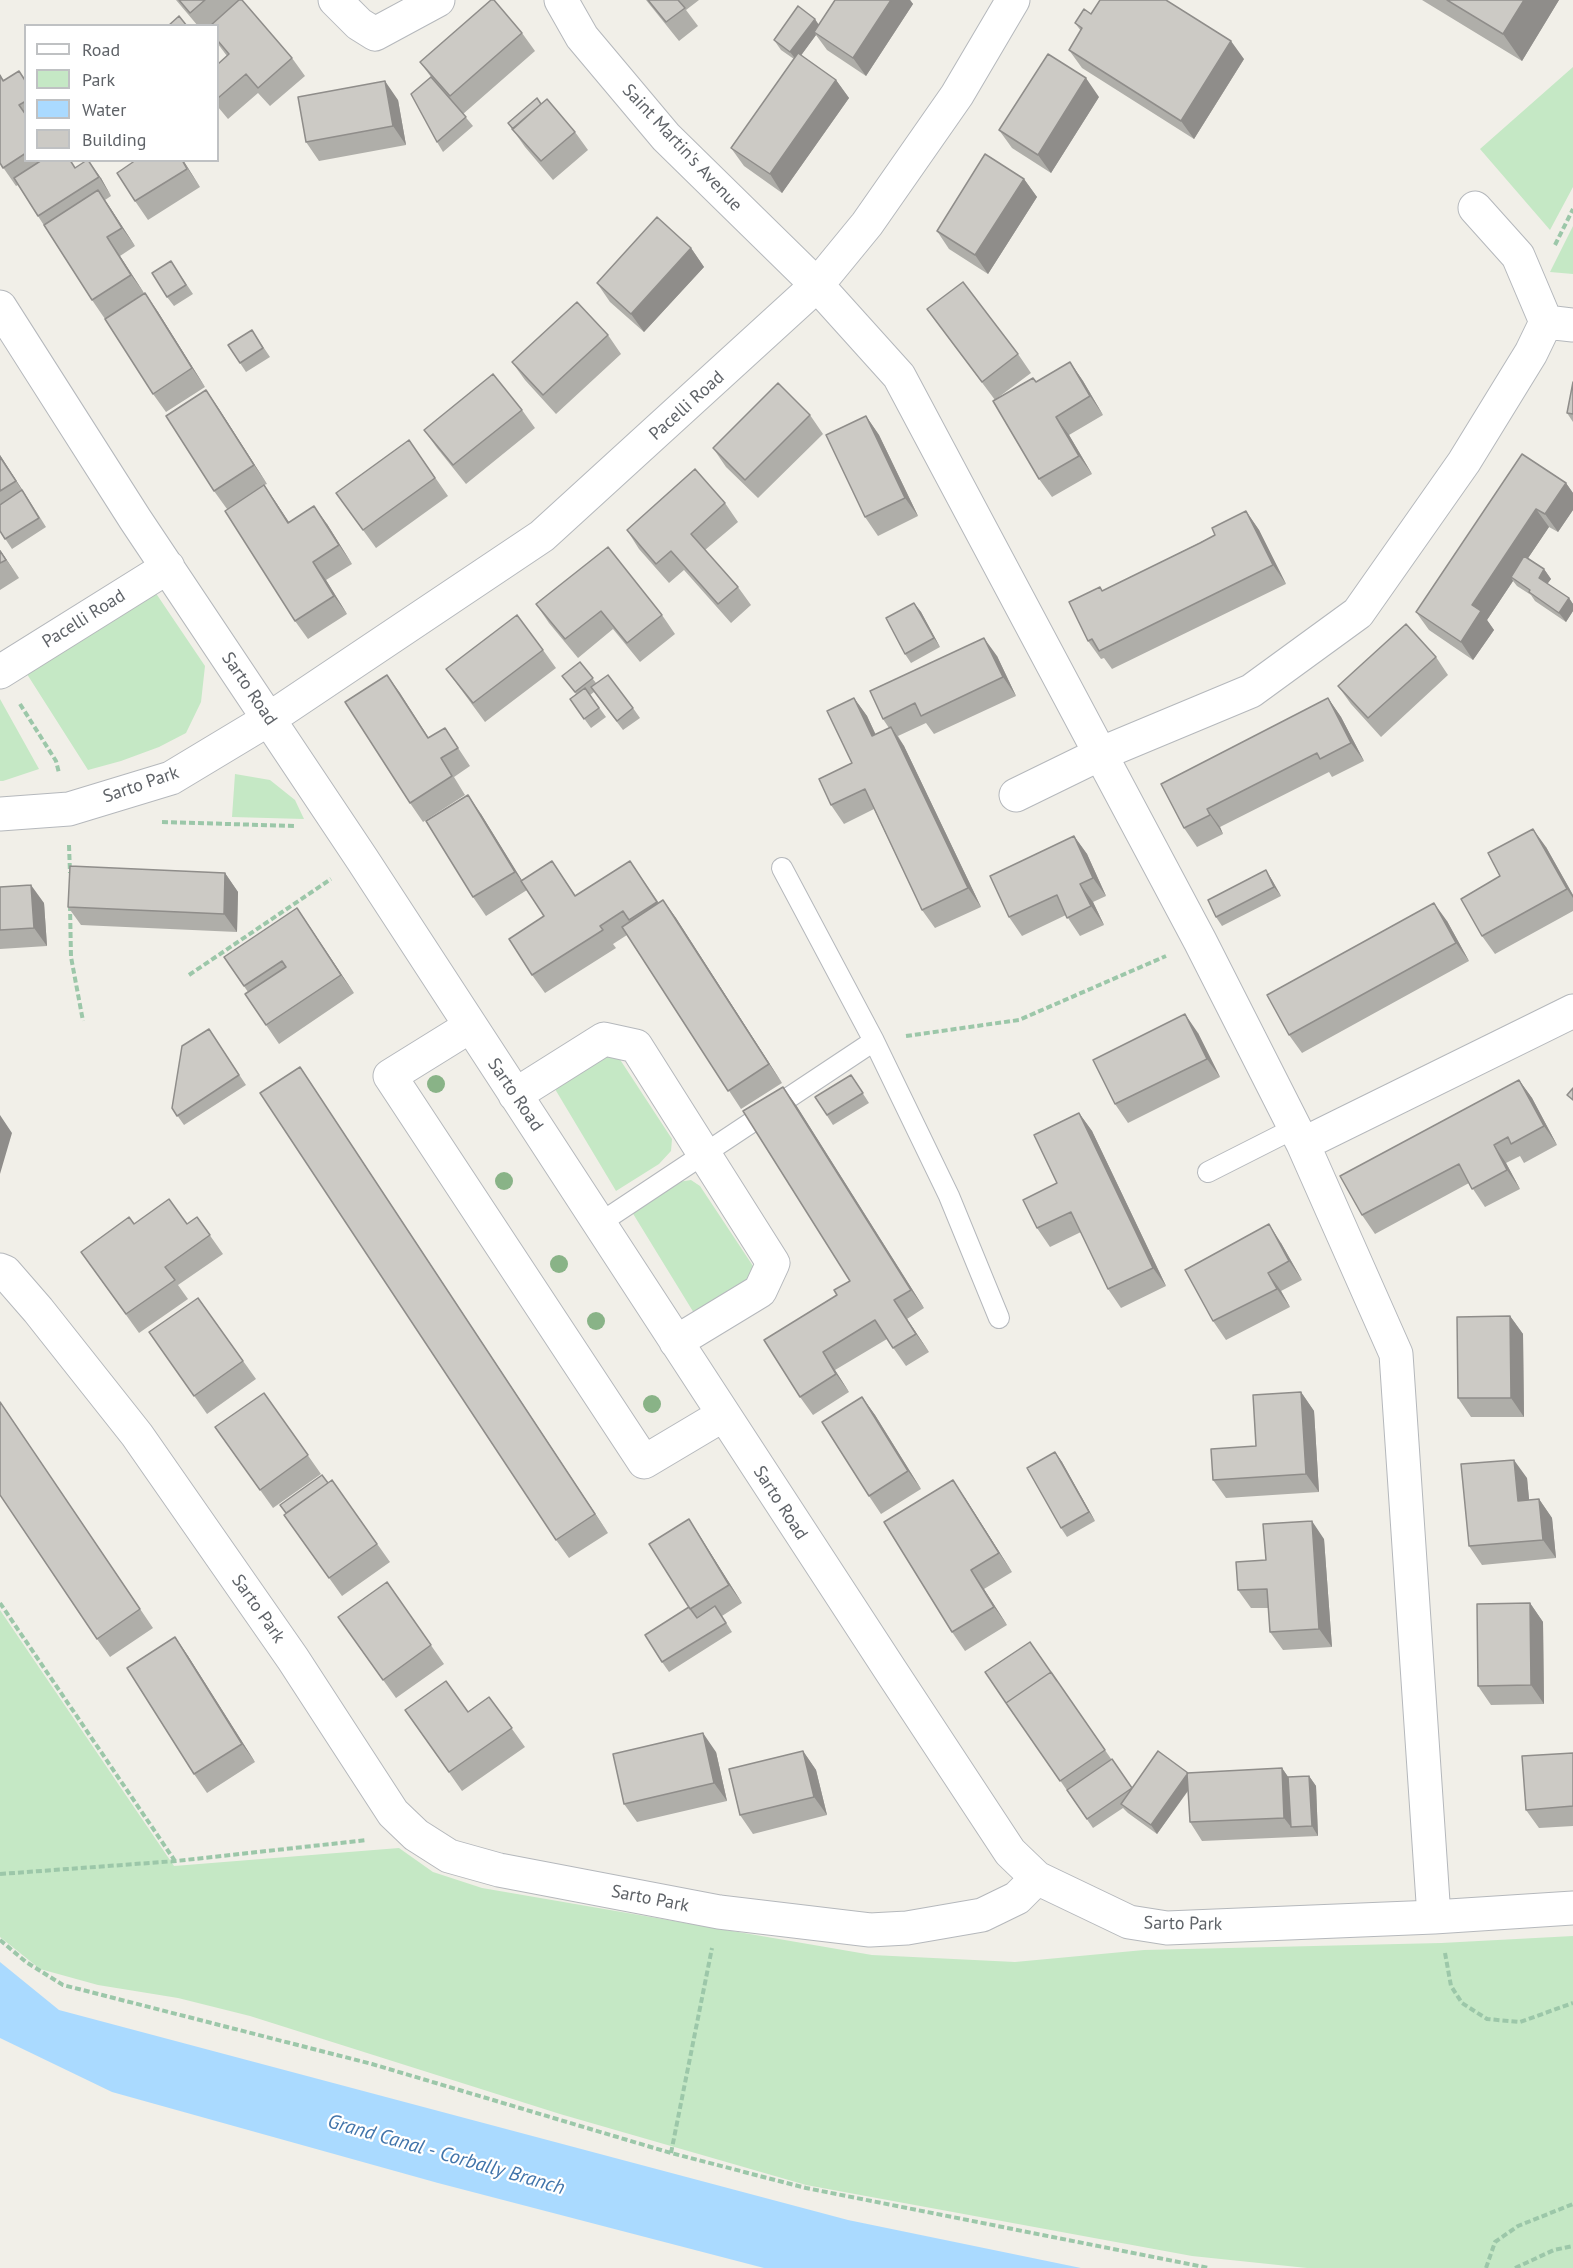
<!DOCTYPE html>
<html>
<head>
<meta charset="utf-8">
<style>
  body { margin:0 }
  #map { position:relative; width:1573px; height:2268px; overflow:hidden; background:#f1efe8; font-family:"PT Sans",sans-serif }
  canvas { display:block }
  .legend { position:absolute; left:24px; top:24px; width:195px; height:138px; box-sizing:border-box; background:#fff; border:2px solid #bfc1c3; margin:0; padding:8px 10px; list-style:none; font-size:18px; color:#5f6368 }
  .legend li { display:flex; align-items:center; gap:12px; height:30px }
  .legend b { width:30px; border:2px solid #bfc1c3 }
</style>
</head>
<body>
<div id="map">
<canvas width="1573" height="2268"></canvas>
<ul class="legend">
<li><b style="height:8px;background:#fff"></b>Road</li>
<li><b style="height:16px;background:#c5e8c5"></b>Park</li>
<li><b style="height:16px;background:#aadaff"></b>Water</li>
<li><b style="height:16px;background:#cccac5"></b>Building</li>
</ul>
</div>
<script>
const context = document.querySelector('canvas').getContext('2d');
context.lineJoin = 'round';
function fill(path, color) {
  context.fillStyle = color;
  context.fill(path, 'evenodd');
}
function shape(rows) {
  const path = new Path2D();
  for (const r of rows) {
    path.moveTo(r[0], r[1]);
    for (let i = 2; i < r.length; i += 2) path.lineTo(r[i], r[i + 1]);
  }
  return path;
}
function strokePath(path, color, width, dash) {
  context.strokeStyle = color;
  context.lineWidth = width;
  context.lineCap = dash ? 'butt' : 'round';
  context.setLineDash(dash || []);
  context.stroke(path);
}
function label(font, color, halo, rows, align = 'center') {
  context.font = font + ' "PT Sans",sans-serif';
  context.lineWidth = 4.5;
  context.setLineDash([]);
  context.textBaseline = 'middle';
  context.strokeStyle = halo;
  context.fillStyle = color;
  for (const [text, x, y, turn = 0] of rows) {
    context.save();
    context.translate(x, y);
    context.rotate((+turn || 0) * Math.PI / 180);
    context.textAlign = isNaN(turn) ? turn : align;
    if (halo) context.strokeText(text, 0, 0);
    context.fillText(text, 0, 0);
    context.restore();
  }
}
const green = shape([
  [1573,67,1573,187,1550,230,1480,149],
  [1573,226,1573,274,1550,272],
  [149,583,205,666,201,702,186,733,159,747,121,761,88,770,25,671],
  [0,699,39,769,3,781,0,781],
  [235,774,270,780,295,800,304,819,232,817],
  [598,1055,619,1058,672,1139,671,1151,659,1164,616,1191,552,1084],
  [691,1180,700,1186,753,1266,751,1277,697,1318,632,1212,678,1182],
  [0,1610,174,1866,399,1848,433,1872,482,1888,872,1955,1015,1962,1144,1950,1441,1943,1573,1936,1573,2268,1307,2268,1192,2256,806,2185,560,2114,250,2016,178,1998,98,1985,40,1969,0,1937]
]);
const water = shape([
  [0,1962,59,2010,848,2220,1081,2268,764,2268,438,2183,112,2092,0,2038]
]);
const path = shape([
  [1555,245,1573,209],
  [20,704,56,761,59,773],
  [162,822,295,826],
  [69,845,70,873],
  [70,905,71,957,83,1021],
  [189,975,331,879],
  [906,1036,1019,1020,1166,956],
  [0,1603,175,1861],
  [0,1874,176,1861,367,1840],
  [0,1940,26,1962,63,1985,372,2064,671,2153,806,2188,1209,2268],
  [1445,1953,1451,1986,1462,2003,1487,2019,1520,2022,1573,2003],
  [671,2153,712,1948],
  [1486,2268,1495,2242,1518,2226,1573,2204],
  [1515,2268,1554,2250,1573,2246]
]);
const lane = shape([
  [782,868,874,1041,949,1196,999,1318],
  [1208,1172,1295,1128],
  [600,1223,874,1041]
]);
const street = shape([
  [335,0,359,24,375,34,438,0],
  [561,0,582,37,666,137,817,285,899,376,1200,941,1303,1144,1396,1354,1434,1917],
  [1475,208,1518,256,1546,322],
  [0,307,135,519,362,859,891,1671,1010,1852,1037,1878],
  [0,672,168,567],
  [1016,795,1100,754,1251,691,1358,613,1464,462,1531,353,1546,322,1573,325],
  [0,814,69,809,171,778,269,719,542,536,817,285,867,224,957,95,1013,0],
  [469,1027,390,1076,644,1462,723,1415],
  [515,1095,604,1039,636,1046,773,1263,760,1291,676,1342],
  [1303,1144,1573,1011],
  [0,1270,5,1272,38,1310,137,1435,293,1659,393,1813,416,1835,449,1856,499,1870,719,1912,870,1930,907,1928,982,1915,1017,1898,1037,1878,1129,1922,1167,1928,1434,1917,1573,1908]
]);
const trees = [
  [436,1084],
  [504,1181],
  [559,1264],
  [596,1321],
  [652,1404]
];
const wall = shape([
  [176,0,242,0,292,58,305,76,270,106,258,93,228,119,218,107,218,64,227,56,218,44,218,26,198,26],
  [646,0,699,0,686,10,698,26,679,41],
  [835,0,910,0,913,4,866,76,827,50,816,35,801,55,836,80,849,98,782,193,744,166,731,148,794,59,781,50,774,40,819,25],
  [1422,0,1559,0,1522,61],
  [1075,23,1244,59,1194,139,1082,68,1069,50,1081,31],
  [522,33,535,51,463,114,473,126,443,152,437,142,431,77,420,62],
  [19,71,26,80,26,160,70,160,75,168,101,178,111,196,105,200,135,246,120,256,144,293,105,319,92,300,18,185,16,186,0,163,0,75,4,80],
  [1099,97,1051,173,1012,148,999,130],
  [398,100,406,145,319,161,306,142],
  [508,123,575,132,588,150,553,180,525,147],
  [136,160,183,160,200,187,148,220,135,201],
  [1024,179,1037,197,988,274,949,249,937,231],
  [691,248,704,267,644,332,610,302,597,283],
  [177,270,193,294,174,306,167,297],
  [145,293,158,312,205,387,166,412,153,394],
  [927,309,1018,354,1031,373,996,399,1036,382,1070,362,1083,381,1103,415,1069,435,1092,474,1052,497,1039,479,995,400],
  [252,330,270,357,246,372,228,345],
  [608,335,621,354,556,414,525,380,512,362],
  [206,390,219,409,267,484,264,485,289,522,327,524,352,564,326,580,347,614,308,639,295,621,227,509,214,491],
  [522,410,535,428,466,484,437,448,424,430],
  [1567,413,1573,414,1573,422],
  [810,415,823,434,758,498,726,467,713,448],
  [866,416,879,435,918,516,878,536,865,517],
  [409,440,448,496,376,548,336,493],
  [0,455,46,527,12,549,0,531],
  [1566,483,1573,493,1573,510,1558,532,1549,527,1528,558,1544,569,1551,579,1547,584,1569,598,1573,604,1573,611,1566,622,1535,601,1531,595,1517,586,1513,581,1487,620,1494,630,1473,660,1429,630,1416,612],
  [725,503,738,522,705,550,738,587,751,605,731,623,684,570,669,583,639,549,627,530],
  [1246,511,1259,530,1286,584,1112,669,1104,658,1101,659,1088,641,1103,591,1215,535],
  [0,550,19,578,0,590],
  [914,603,921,612,940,647,911,663,905,654],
  [536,604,662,615,675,634,640,662,613,629,578,658,549,623],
  [543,650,556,668,485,722,446,669],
  [997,656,1016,696,934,734,926,723,898,736,904,746,981,907,935,928,922,910,874,809,844,824,831,805,852,763,854,698,867,716,876,735,889,728,883,719],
  [1436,657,1448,675,1381,737,1351,704,1338,686],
  [580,662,596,683,633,708,640,718,623,730,594,692,590,695,606,717,591,728,570,699,576,694,562,676],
  [387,675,428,738,445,728,470,766,454,777,465,795,423,822,410,803],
  [1328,698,1341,717,1364,761,1332,777,1329,772,1220,827,1223,834,1197,847,1184,828],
  [481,814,522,881,565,880,576,896,630,861,659,903,663,900,676,918,782,1083,741,1109,627,935,613,944,616,948,545,993,532,975,544,916,527,890,486,916,473,897],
  [1074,836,1087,854,1106,896,1093,902,1104,925,1080,936,1066,915,1022,936,1009,917],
  [1546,847,1573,895,1573,911,1495,954,1482,936,1500,876],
  [1266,870,1272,880,1281,896,1222,926,1216,917],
  [225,873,238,892,237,932,81,925,68,907],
  [0,887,44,903,47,946,0,949],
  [297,908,354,993,279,1044,266,1025,248,992,224,957],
  [1447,921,1469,961,1302,1053,1289,1035],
  [209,1029,246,1085,184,1125,172,1108],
  [1198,1033,1220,1077,1128,1123,1115,1104],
  [300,1067,608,1533,569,1558,556,1540],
  [851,1075,869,1103,833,1125,815,1097],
  [1519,1080,1532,1098,1557,1145,1524,1163,1520,1156,1506,1163,1520,1189,1485,1207,1469,1183,1375,1234,1362,1215],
  [796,1105,924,1308,907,1319,929,1352,906,1366,887,1339,835,1370,849,1392,813,1415,800,1397,837,1295,850,1281],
  [1079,1113,1092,1131,1166,1286,1121,1308,1108,1289,1081,1232,1050,1247,1037,1228,1057,1183],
  [197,1217,223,1254,178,1285,188,1299,139,1333,81,1252,134,1224,187,1224],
  [1281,1243,1302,1280,1281,1291,1290,1307,1226,1340,1213,1321],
  [198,1298,256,1379,207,1414,149,1332],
  [1510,1316,1523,1334,1524,1417,1471,1417,1458,1398],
  [1301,1392,1314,1411,1319,1492,1226,1498,1213,1480,1256,1446],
  [264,1393,321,1474,273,1508,215,1427],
  [862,1397,875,1415,921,1489,881,1514,869,1496],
  [0,1402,153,1628,110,1657,97,1639],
  [1055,1452,1062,1462,1095,1521,1067,1537,1061,1528],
  [1527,1478,1529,1500,1539,1499,1552,1518,1556,1558,1482,1565,1469,1546],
  [332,1480,390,1562,342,1596,284,1515],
  [965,1498,1012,1572,984,1589,1007,1625,965,1651,952,1632],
  [689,1519,701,1538,742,1603,722,1616,732,1632,669,1672,662,1662,689,1607],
  [1324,1539,1332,1647,1283,1650,1270,1632,1269,1608,1251,1608,1238,1590,1266,1560],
  [387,1582,444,1664,396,1698,338,1617],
  [1530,1603,1543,1622,1544,1704,1491,1705,1478,1686],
  [175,1637,188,1656,255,1762,207,1793,194,1774],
  [985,1672,1064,1691,1132,1789,1188,1773,1282,1768,1288,1777,1309,1776,1316,1786,1318,1836,1202,1841,1190,1822,1188,1791,1157,1834,1128,1813,1123,1808,1093,1828],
  [489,1697,525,1747,462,1791,405,1710,468,1712],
  [803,1751,816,1770,827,1815,753,1834,740,1815],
  [716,1752,727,1801,637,1822,624,1804],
  [1573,1753,1573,1826,1539,1828,1526,1810]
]);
const shadedWall = shape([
  [891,0,910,0,913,4,866,76,853,58],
  [1524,0,1559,0,1522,61,1503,34],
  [815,19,821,28,814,32,816,35,797,61,790,52],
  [1231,41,1244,59,1194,139,1181,121],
  [1086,78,1099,97,1051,173,1038,155],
  [836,80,849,98,782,193,770,174],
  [385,81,398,100,406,145,393,126],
  [88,160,101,178,111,196,99,177],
  [182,160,183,160,200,187],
  [1024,179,1037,197,988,274,975,255],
  [98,190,111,209,135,246,122,228],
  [107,237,120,256,144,293,131,275],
  [691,248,704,267,644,332,631,314],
  [145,293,158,312,205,387,192,368],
  [1070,362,1083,381,1103,415,1090,396],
  [206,390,219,409,267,484,254,465],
  [866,416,879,435,918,516,905,498],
  [1056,417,1069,435,1092,474,1079,456],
  [0,455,46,527,16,481,0,457],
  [1566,483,1573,493,1573,510,1558,532,1545,514],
  [264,485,277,504,301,541,288,523],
  [314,506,327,524,352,564,339,545],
  [1536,509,1549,527,1514,579,1511,577,1513,581,1487,620,1494,630,1473,660,1461,642,1472,605],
  [1246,511,1259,530,1286,584,1273,565],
  [0,550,19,578,0,551],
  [313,562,326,580,347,614,334,596],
  [1544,569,1551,579,1545,587,1539,578],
  [1569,598,1573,604,1573,611,1566,622,1559,613],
  [914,603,921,612,940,647,934,638],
  [984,638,997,656,1016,696,1003,677],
  [387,675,400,693,441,757,428,738],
  [854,698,867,716,885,755,872,736],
  [1328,698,1341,717,1364,761,1351,743],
  [891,727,904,746,981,907,968,888],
  [468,795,481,814,528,890,515,872],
  [1207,809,1220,827,1223,834,1210,815],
  [1533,829,1546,847,1573,895,1573,898,1567,889],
  [1074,836,1087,854,1106,896,1093,878],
  [1266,870,1272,880,1281,896,1274,887],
  [225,873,238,892,237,932,224,914],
  [1080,884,1093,902,1104,925,1091,906],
  [31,885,44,903,47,946,34,928],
  [663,900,676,918,782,1083,769,1064],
  [1434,903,1447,921,1469,961,1456,943],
  [297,908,310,927,354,993,341,975],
  [1185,1014,1198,1033,1220,1077,1207,1059],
  [300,1067,312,1086,608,1533,595,1514],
  [1519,1080,1532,1098,1557,1145,1544,1126],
  [783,1087,796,1105,924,1308,911,1290],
  [1079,1113,1092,1131,1166,1286,1153,1268],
  [0,1115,12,1133,0,1174],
  [1494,1145,1506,1163,1520,1189,1507,1170],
  [1269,1224,1281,1243,1302,1280,1289,1261],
  [1268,1273,1281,1291,1290,1307,1277,1289],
  [894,1300,907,1319,929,1352,916,1334],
  [1510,1316,1523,1334,1524,1417,1511,1398],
  [823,1352,835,1370,849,1392,836,1374],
  [1301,1392,1314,1411,1319,1492,1306,1474],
  [862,1397,875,1415,921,1489,908,1471],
  [1055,1452,1062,1462,1095,1521,1089,1512],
  [1514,1460,1527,1478,1531,1519,1518,1501],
  [953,1480,965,1498,1012,1572,999,1553],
  [1539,1499,1552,1518,1556,1558,1543,1540],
  [689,1519,701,1538,742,1603,729,1585],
  [1312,1521,1324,1539,1332,1647,1319,1629],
  [971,1570,984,1589,1007,1625,994,1607],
  [1530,1603,1543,1622,1544,1704,1531,1685],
  [175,1637,188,1656,255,1762,242,1744],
  [703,1733,716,1752,727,1801,714,1783],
  [803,1751,816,1770,827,1815,814,1797],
  [1282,1768,1295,1787,1291,1827,1284,1818],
  [1188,1773,1194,1782,1157,1834,1151,1825],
  [1309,1776,1316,1786,1318,1836,1312,1826]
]);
const building = shape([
  [179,0,205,0,190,13,179,0],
  [239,0,242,0,292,58,258,88,246,74,218,98,218,64,229,54,218,41,218,26,210,26,239,0],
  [491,0,494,0,522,33,450,96,420,62,491,0],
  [648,0,678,0,685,8,666,22,648,0],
  [835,0,891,0,853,58,814,32,835,0],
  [1100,0,1166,0,1231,41,1181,121,1069,50,1082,28,1075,23,1084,9,1091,14,1100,0],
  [1447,0,1524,0,1503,34,1447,0],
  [798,6,815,19,790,52,774,40,798,6],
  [179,16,187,26,168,26,179,16],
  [798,53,836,80,770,174,731,148,798,53],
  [1048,54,1086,78,1038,155,999,130,1048,54],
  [19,71,26,82,26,101,19,105,26,115,26,153,3,168,0,163,0,75,3,81,19,71],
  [431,77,466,117,437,142,411,94,431,77],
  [385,81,393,126,306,142,298,97,385,81],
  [537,98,541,104,513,129,508,123,537,98],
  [547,99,575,132,541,161,512,129,547,99],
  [985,154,1024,179,975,255,937,231,985,154],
  [42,160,70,160,75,168,87,160,88,160,99,177,38,216,14,178,42,160],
  [136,160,182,160,187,169,135,201,117,173,136,160],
  [98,190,122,228,107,237,131,275,92,300,44,225,98,190],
  [657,217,691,248,631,314,597,283,657,217],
  [171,261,186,285,167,297,152,273,171,261],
  [963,282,1018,354,982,382,927,309,963,282],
  [145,293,192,368,153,394,105,319,145,293],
  [577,302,608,335,543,395,512,362,577,302],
  [252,330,263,348,240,363,228,345,252,330],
  [1070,362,1090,396,1056,417,1079,456,1039,479,993,401,1033,378,1036,382,1070,362],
  [493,374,522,410,453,465,424,430,493,374],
  [1573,382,1573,414,1567,413,1573,382],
  [778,383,810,415,745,480,713,448,778,383],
  [206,390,254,465,214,491,166,416,206,390],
  [866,416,905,498,865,517,826,435,866,416],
  [409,440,435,478,363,530,336,493,409,440],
  [1522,454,1566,483,1545,514,1536,509,1472,605,1481,611,1461,642,1416,612,1522,454],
  [0,457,16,481,0,491,0,457],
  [695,469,725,503,691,534,738,587,718,604,671,551,656,564,627,530,695,469],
  [264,485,288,523,314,506,339,545,313,562,334,596,295,621,225,511,264,485],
  [22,490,39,518,5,539,0,531,0,505,22,490],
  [1246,511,1273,565,1099,651,1092,639,1088,641,1069,602,1100,587,1102,591,1200,543,1215,535,1212,528,1246,511],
  [608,547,662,615,627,643,601,611,565,639,536,604,608,547],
  [0,551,6,560,0,563,0,551],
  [1524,556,1544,569,1539,578,1569,598,1559,613,1529,592,1530,590,1511,577,1524,556],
  [914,603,934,638,905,654,886,618,914,603],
  [517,615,543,650,473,703,446,669,517,615],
  [1406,624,1436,657,1368,718,1338,686,1406,624],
  [984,638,1003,677,921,716,915,703,883,719,870,691,984,638],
  [580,662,593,678,575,692,562,676,580,662],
  [387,675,428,738,445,728,458,748,441,758,452,776,410,803,345,702,387,675],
  [608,675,633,708,617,721,591,687,608,675],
  [585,688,599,708,584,719,570,699,585,688],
  [854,698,872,736,891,727,968,888,922,910,865,789,831,805,819,779,852,763,827,711,854,698],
  [1328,698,1351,743,1320,759,1317,753,1207,809,1210,815,1184,828,1161,784,1328,698],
  [468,795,515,872,473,897,426,821,468,795],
  [1533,829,1567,889,1482,936,1461,899,1500,876,1488,853,1533,829],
  [1074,836,1093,878,1080,884,1091,906,1067,918,1057,895,1009,917,990,876,1074,836],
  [552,861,575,896,630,861,657,902,629,920,623,911,600,926,603,930,532,975,509,939,544,916,521,881,552,861],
  [70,866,225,873,224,914,68,907,70,866],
  [1266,870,1274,887,1216,917,1208,900,1266,870],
  [31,885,34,928,0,930,0,887,31,885],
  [663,900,769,1064,728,1091,622,927,663,900],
  [1434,903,1456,943,1289,1035,1267,995,1434,903],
  [297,908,341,975,266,1025,245,994,286,967,282,961,244,986,224,957,297,908],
  [1185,1014,1207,1059,1115,1104,1093,1060,1185,1014],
  [209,1029,239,1075,177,1116,172,1108,182,1046,209,1029],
  [300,1067,595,1514,556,1540,260,1093,300,1067],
  [851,1075,863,1093,827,1115,815,1097,851,1075],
  [1519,1080,1544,1126,1511,1144,1508,1137,1494,1145,1507,1170,1472,1189,1459,1164,1362,1215,1340,1176,1519,1080],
  [783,1087,911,1290,894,1300,916,1334,893,1348,875,1320,823,1352,836,1374,800,1397,764,1340,837,1295,834,1290,850,1281,743,1111,783,1087],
  [1573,1088,1573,1100,1567,1095,1573,1088],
  [1079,1113,1153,1268,1108,1289,1071,1212,1037,1228,1023,1200,1057,1183,1034,1135,1079,1113],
  [169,1199,187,1224,197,1217,210,1235,165,1267,175,1280,126,1314,81,1252,129,1217,134,1224,169,1199],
  [1269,1224,1289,1261,1268,1273,1277,1289,1213,1321,1185,1270,1269,1224],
  [198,1298,243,1361,194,1396,149,1332,198,1298],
  [1510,1316,1511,1398,1458,1398,1457,1317,1510,1316],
  [1301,1392,1306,1474,1213,1480,1211,1449,1256,1446,1253,1395,1301,1392],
  [264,1393,308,1455,260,1490,215,1427,264,1393],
  [862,1397,908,1471,869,1496,822,1422,862,1397],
  [0,1402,140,1609,97,1639,0,1495,0,1402],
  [1055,1452,1089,1512,1061,1528,1027,1468,1055,1452],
  [1514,1460,1518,1501,1539,1499,1543,1540,1469,1546,1461,1464,1514,1460],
  [322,1475,328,1483,286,1513,280,1505,322,1475],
  [332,1480,377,1544,329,1578,284,1515,332,1480],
  [953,1480,999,1553,971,1570,994,1607,952,1632,884,1522,953,1480],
  [689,1519,729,1585,690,1609,649,1544,689,1519],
  [1312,1521,1319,1629,1270,1632,1267,1589,1238,1590,1236,1562,1266,1560,1263,1524,1312,1521],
  [387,1582,431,1645,383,1680,338,1617,387,1582],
  [1530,1603,1531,1685,1478,1686,1477,1604,1530,1603],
  [715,1606,726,1623,662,1662,645,1635,689,1607,697,1618,715,1606],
  [175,1637,242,1744,194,1774,127,1668,175,1637],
  [1030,1642,1057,1681,1051,1672,1006,1703,985,1672,1030,1642],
  [1051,1672,1105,1750,1060,1781,1006,1703,1051,1672],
  [446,1681,468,1712,489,1697,512,1728,449,1772,405,1710,446,1681],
  [703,1733,714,1783,624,1804,613,1754,703,1733],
  [803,1751,814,1797,740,1815,729,1769,803,1751],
  [1158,1751,1188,1773,1151,1825,1121,1804,1158,1751],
  [1573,1753,1573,1806,1526,1810,1522,1756,1573,1753],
  [1112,1759,1132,1788,1087,1819,1067,1790,1112,1759],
  [1282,1768,1284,1818,1190,1822,1187,1773,1282,1768],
  [1309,1776,1312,1826,1291,1827,1288,1777,1309,1776]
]);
const streetNames = [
  ["Saint Martin's Avenue",682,148,47],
  ["Pacelli Road",687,406,-42],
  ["Pacelli Road",84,619,-32],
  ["Sarto Road",249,689,56],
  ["Sarto Park",141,785,-19],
  ["Sarto Road",515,1095,56],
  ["Sarto Road",780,1503,57],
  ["Sarto Park",258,1609,55],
  ["Sarto Park",650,1899,11],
  ["Sarto Park",1183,1924,1]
];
const waterNames = [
  ["Grand Canal - Corbally Branch",446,2155,16]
];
fill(green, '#c5e8c5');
fill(water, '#aadaff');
strokePath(lane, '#b5b8bc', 22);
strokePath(street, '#b5b8bc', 35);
strokePath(path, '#9cc7a9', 4, [6, 3]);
strokePath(lane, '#fff', 20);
strokePath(street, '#fff', 33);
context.fillStyle = '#89b387';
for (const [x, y] of trees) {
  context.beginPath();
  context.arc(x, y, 9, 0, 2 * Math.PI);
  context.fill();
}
fill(wall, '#afaea9');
fill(shadedWall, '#8f8d8a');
fill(building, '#cccac5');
strokePath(building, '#8f8d8a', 1.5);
label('18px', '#5f6368', '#fff', streetNames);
label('italic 20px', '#4174aa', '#fff', waterNames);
</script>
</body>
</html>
